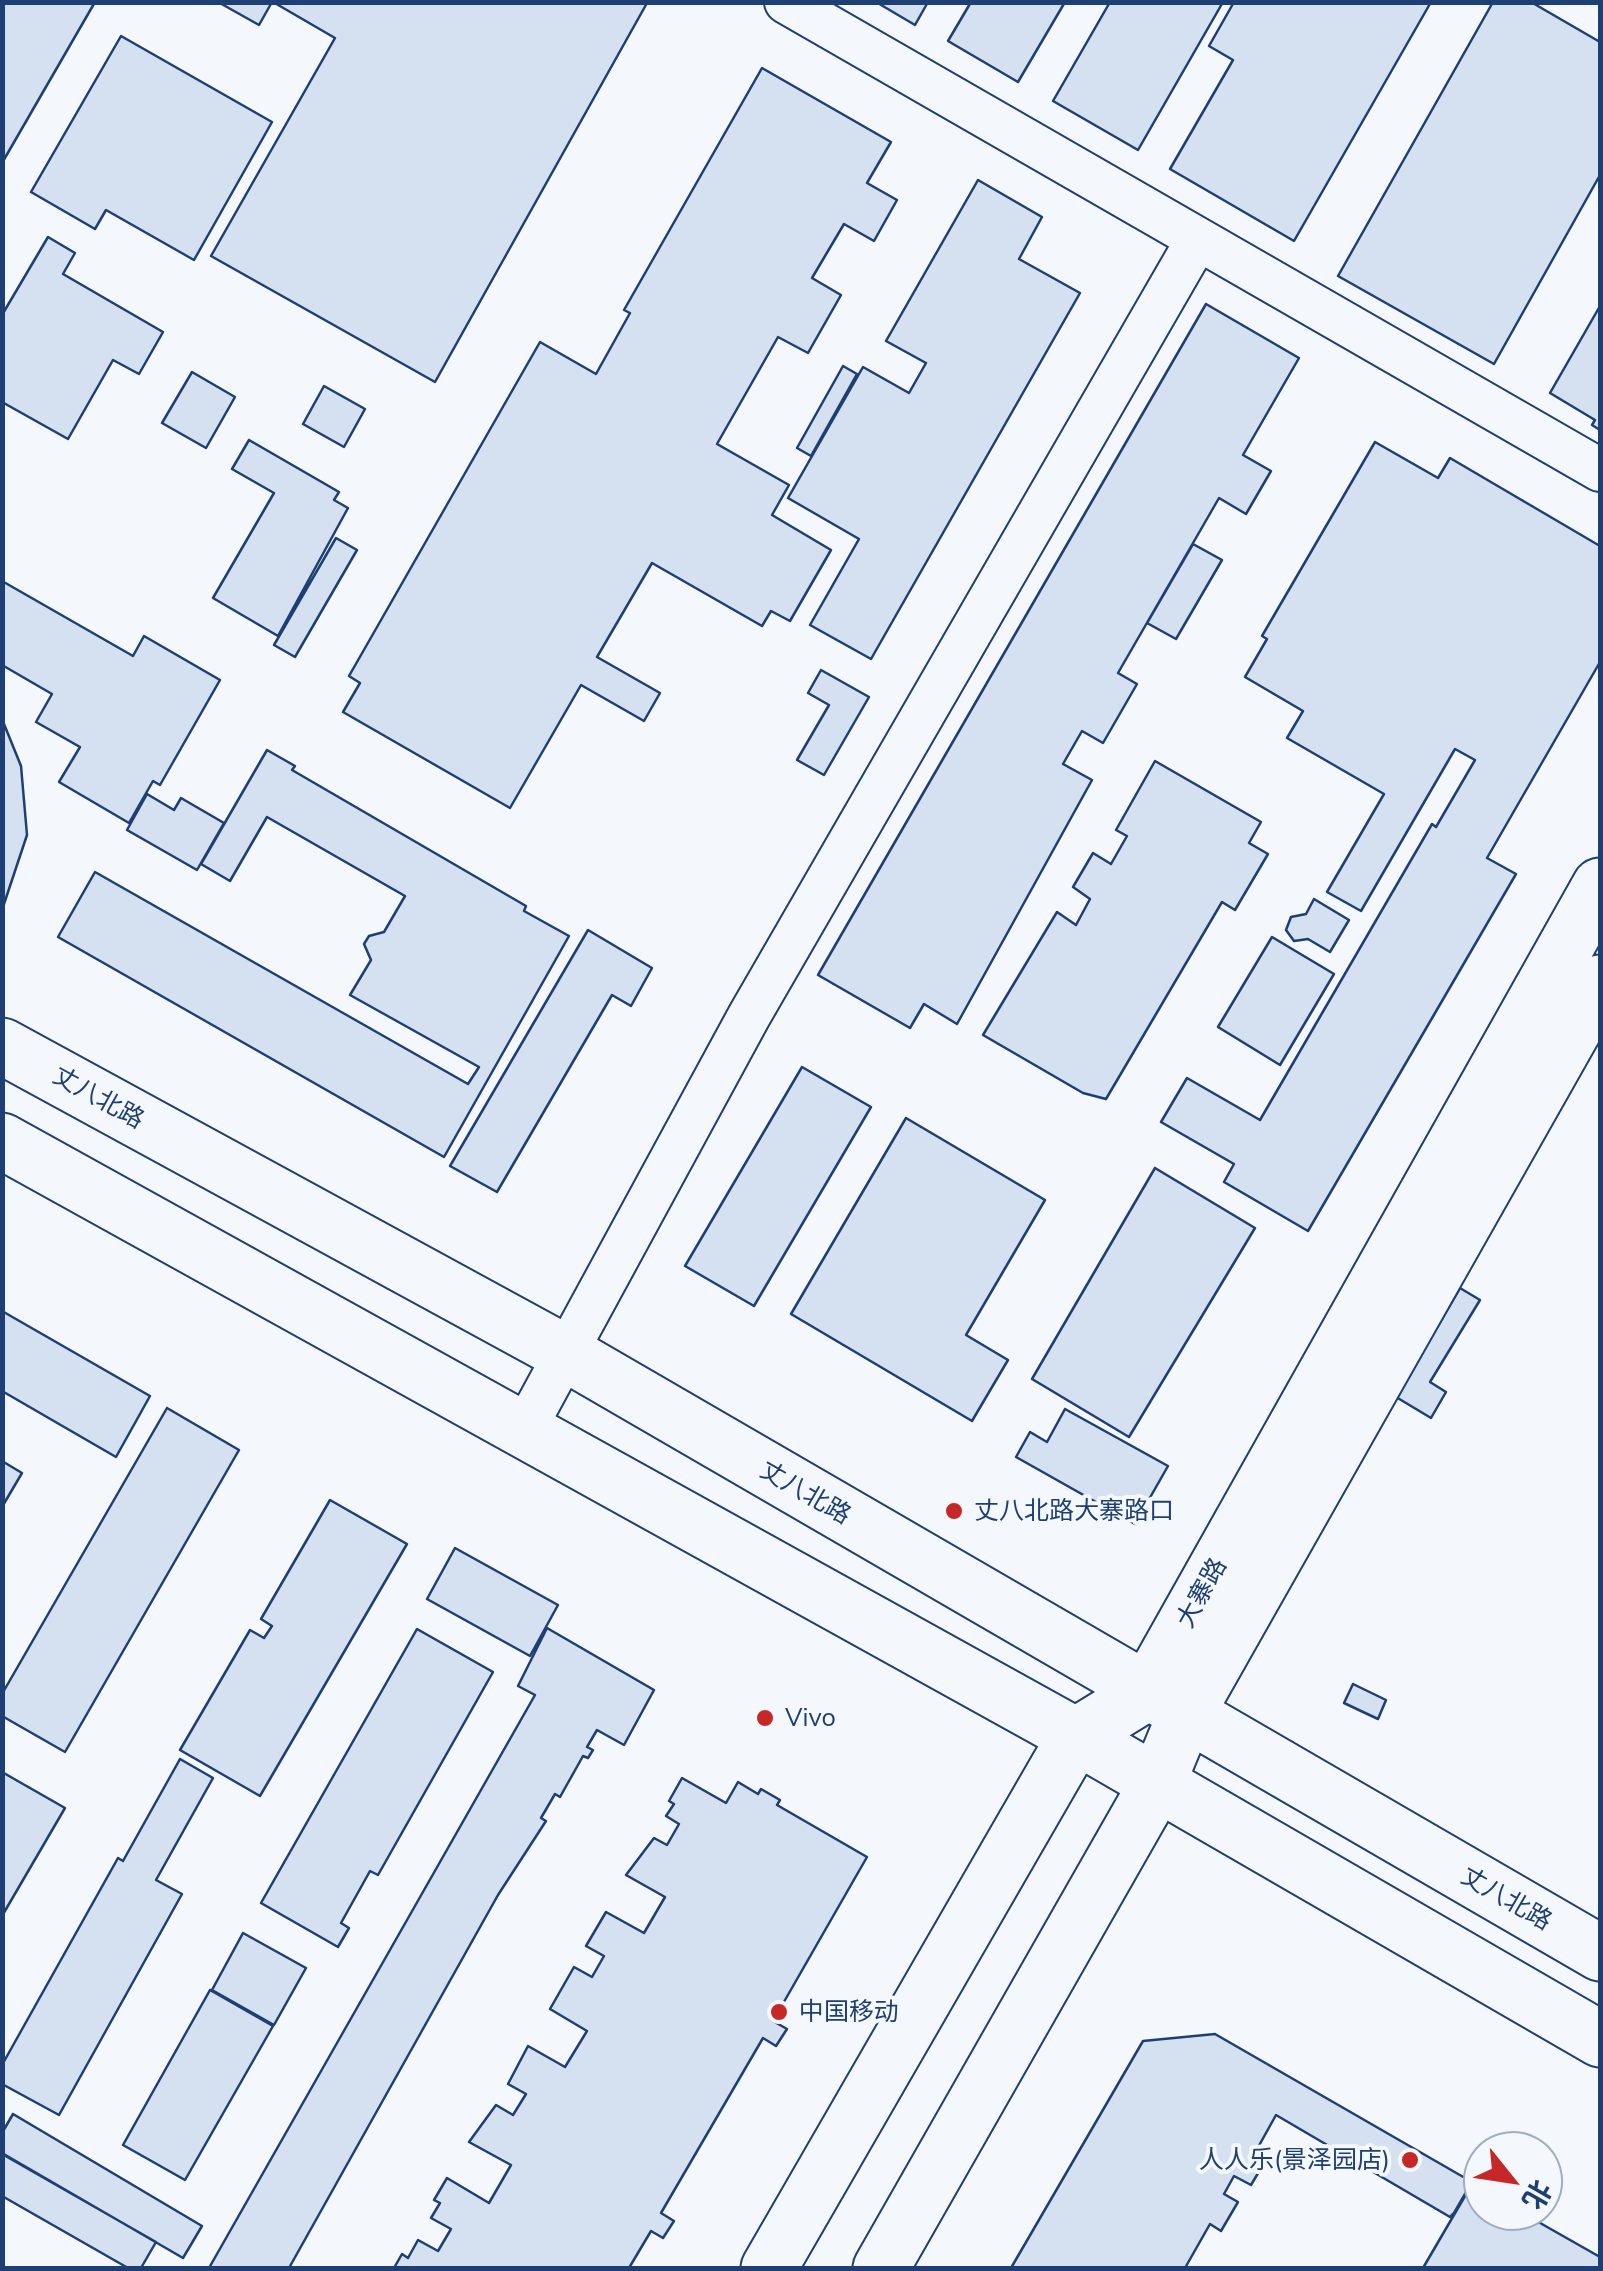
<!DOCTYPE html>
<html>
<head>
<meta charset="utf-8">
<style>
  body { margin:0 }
  #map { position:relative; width:1603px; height:2271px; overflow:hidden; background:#f4f7fb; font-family:Mulish,"Noto Sans SC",sans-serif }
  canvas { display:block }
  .frame { position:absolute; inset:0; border:5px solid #1d3f73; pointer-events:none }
  .north { position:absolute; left:1463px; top:2131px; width:100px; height:100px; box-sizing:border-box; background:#f4f7fb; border:2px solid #9eadc5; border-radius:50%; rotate:120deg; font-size:28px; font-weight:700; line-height:40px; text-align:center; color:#1d3f73 }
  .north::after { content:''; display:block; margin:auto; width:35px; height:45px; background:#c62828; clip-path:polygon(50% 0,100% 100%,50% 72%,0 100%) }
</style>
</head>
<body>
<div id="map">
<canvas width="1603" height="2271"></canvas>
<div class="frame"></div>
<div class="north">北</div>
</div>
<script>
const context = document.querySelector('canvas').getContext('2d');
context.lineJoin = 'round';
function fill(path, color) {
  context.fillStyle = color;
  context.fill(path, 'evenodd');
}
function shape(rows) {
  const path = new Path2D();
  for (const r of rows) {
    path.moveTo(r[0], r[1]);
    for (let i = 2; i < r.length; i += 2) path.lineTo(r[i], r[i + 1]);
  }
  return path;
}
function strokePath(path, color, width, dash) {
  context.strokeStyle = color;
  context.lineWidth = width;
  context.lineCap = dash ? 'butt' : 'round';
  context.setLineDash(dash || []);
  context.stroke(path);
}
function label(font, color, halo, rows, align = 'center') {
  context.font = font + ' Mulish,"Noto Sans SC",sans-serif';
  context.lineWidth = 8;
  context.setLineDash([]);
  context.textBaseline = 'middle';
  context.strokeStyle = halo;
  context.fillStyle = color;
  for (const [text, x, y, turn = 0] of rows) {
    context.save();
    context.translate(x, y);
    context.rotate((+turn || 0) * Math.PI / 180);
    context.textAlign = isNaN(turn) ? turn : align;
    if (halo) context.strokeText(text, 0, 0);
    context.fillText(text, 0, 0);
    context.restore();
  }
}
const building = shape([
  [2,2,95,2,2,163,2,2],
  [218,2,272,2,259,25,218,2],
  [273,2,647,3,435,382,211,256,335,38,273,2],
  [876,2,928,2,915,25,876,2],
  [971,2,1065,2,1018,82,948,41,971,2],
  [1110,2,1223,2,1138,150,1053,101,1110,2],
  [1234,2,1431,2,1294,241,1170,169,1233,60,1209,46,1234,2],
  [1493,2,1531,2,1600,42,1600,175,1494,364,1338,276,1493,2],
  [121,36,272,122,194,260,106,210,95,229,31,192,121,36],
  [762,68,891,142,867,183,897,200,874,241,844,224,812,278,841,295,808,353,778,337,717,444,789,485,772,515,831,550,790,621,771,611,762,626,652,563,597,657,660,693,644,721,581,685,510,808,343,712,360,683,349,676,540,342,596,374,630,313,624,310,762,68],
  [978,180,1042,217,1019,259,1080,293,871,659,810,625,859,539,788,498,863,367,909,393,926,363,886,341,978,180],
  [48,237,75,253,63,274,163,332,139,374,113,360,68,439,2,402,2,315,48,237],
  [1206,304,1299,358,1243,455,1271,471,1246,514,1219,498,1118,673,1137,684,1103,743,1082,731,1063,764,1092,780,957,1024,924,1004,910,1028,818,975,1206,304],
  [1600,306,1600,430,1592,425,1595,420,1550,393,1600,306],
  [843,366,857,374,811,456,797,448,843,366],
  [192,372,235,397,206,448,162,423,192,372],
  [324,386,365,409,344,447,303,424,324,386],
  [249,440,339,492,334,500,348,508,278,636,213,598,274,493,232,469,249,440],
  [1375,442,1438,478,1450,458,1600,546,1600,662,1487,858,1516,874,1308,1231,1224,1182,1234,1164,1161,1122,1187,1078,1260,1120,1432,824,1436,827,1475,760,1455,749,1361,911,1327,892,1384,794,1287,738,1303,711,1245,677,1267,639,1262,636,1375,442],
  [336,538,357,550,295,657,274,645,336,538],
  [1193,544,1222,560,1176,639,1147,623,1193,544],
  [2,581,133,656,144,636,220,680,160,785,153,781,129,823,59,782,80,747,36,722,52,694,2,665,2,581],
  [821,670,869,697,824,775,797,760,829,705,808,693,821,670],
  [2,719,21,766,27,835,2,910,2,719],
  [267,750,295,766,292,770,526,906,524,911,569,936,444,1157,58,937,95,872,468,1084,479,1067,350,995,371,960,364,944,369,936,384,932,405,896,267,817,230,881,201,864,267,750],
  [1155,761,1261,822,1249,843,1268,854,1235,910,1222,902,1106,1099,1083,1093,983,1035,1057,912,1076,925,1090,899,1073,887,1093,853,1111,864,1127,836,1116,830,1155,761],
  [147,794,174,810,181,798,224,823,197,870,127,830,147,794],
  [1314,899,1349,920,1330,952,1308,939,1294,941,1286,930,1291,917,1306,914,1314,899],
  [588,930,652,968,631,1006,612,995,497,1192,450,1166,588,930],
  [1272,937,1334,974,1280,1065,1218,1027,1272,937],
  [802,1067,871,1107,754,1306,685,1266,802,1067],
  [906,1118,1045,1200,966,1335,1008,1360,972,1421,791,1314,906,1118],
  [1155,1168,1255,1228,1129,1437,1032,1379,1155,1168],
  [1460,1288,1480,1300,1430,1382,1446,1392,1431,1418,1396,1397,1460,1288],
  [2,1311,150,1396,116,1457,2,1391,2,1311],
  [167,1408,239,1450,65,1752,2,1716,2,1694,167,1408],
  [1065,1409,1168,1466,1135,1524,1016,1457,1030,1432,1047,1442,1065,1409],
  [2,1461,22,1473,2,1507,2,1461],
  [330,1500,407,1544,260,1796,180,1750,250,1630,264,1638,272,1626,261,1619,330,1500],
  [455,1548,558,1605,530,1656,427,1599,455,1548],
  [547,1628,654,1690,624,1745,597,1730,587,1747,593,1750,588,1758,583,1756,560,1797,555,1794,541,1818,546,1821,498,1895,289,2268,209,2268,535,1695,518,1686,547,1628],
  [417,1629,493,1672,378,1875,370,1871,341,1923,349,1928,338,1947,261,1903,417,1629],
  [1353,1684,1386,1700,1378,1719,1344,1703,1353,1684],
  [180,1759,213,1778,156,1880,182,1894,59,2115,2,2084,2,2065,118,1858,123,1861,180,1759],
  [2,1772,65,1808,2,1916,2,1772],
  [682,1778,726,1803,738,1782,758,1794,761,1789,780,1800,777,1805,867,1857,773,2021,787,2029,776,2046,763,2038,661,2213,674,2221,663,2238,651,2231,629,2268,394,2268,402,2254,408,2258,418,2240,438,2251,451,2229,431,2218,440,2203,434,2200,447,2178,489,2203,511,2165,469,2142,496,2105,513,2115,526,2094,508,2084,528,2046,565,2067,587,2031,550,2009,574,1967,592,1977,604,1956,586,1946,606,1912,644,1933,665,1897,626,1875,654,1838,667,1845,679,1824,666,1816,674,1804,669,1801,682,1778],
  [243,1933,306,1968,274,2025,212,1990,243,1933],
  [210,1990,273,2026,185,2180,123,2145,210,1990],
  [1215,2034,1472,2182,1454,2213,1450,2217,1276,2115,1256,2151,1267,2158,1251,2185,1234,2176,1224,2194,1238,2202,1221,2231,1210,2224,1185,2268,1011,2268,1143,2041,1215,2034],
  [13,2114,202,2226,183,2258,2,2153,2,2133,13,2114],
  [2,2154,156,2242,141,2268,128,2268,2,2196,2,2154],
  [1472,2184,1483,2190,1483,2211,1519,2211,1600,2257,1600,2268,1423,2268,1472,2184]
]);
const minor = shape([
  [786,2,1600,470],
  [523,1432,749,1016,1196,242]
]);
const major = shape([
  [2,1046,567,1354,1600,1953],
  [2,1141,1076,1736,1600,2039],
  [769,2268,1076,1736,1146,1693,1600,886],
  [881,2268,1157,1784,1185,1716,1600,983]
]);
const markers = [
  [954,1511,10,"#c62828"],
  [765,1718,10,"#c62828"],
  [779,2012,10,"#c62828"],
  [1410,2160,10,"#c62828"]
];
const streetNames = [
  ["丈八北路",98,1098,29],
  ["丈八北路",805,1493,30],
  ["大寨路",1202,1593,-61],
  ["丈八北路",1506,1899,30]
];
const poiNames = [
  ["丈八北路大寨路口",974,1511],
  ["Vivo",785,1718],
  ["中国移动",799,2012],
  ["人人乐(景泽园店)",1390,2160,"right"]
];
fill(building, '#d5e0f0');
strokePath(building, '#1d3f73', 2.5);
strokePath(minor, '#1d3f73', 46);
strokePath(major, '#1d3f73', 59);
strokePath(minor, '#f4f7fb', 42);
strokePath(major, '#f4f7fb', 55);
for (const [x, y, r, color] of markers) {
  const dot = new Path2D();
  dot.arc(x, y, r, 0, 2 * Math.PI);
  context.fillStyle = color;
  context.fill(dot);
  strokePath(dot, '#f4f7fb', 4);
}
label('25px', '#1d3f73', '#f4f7fb', streetNames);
label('25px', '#1d3f73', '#f4f7fb', poiNames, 'left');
</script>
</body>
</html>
